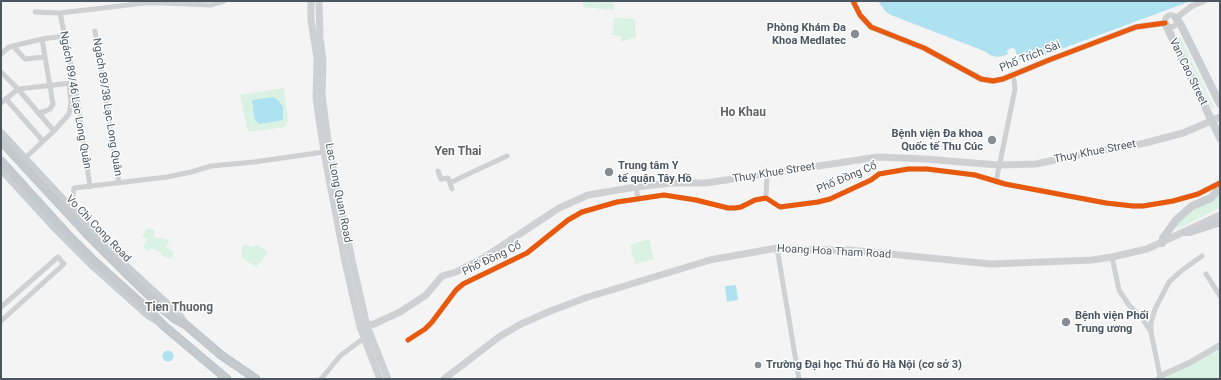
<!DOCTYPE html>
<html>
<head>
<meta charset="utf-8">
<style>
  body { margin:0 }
  #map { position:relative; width:1221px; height:380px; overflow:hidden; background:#f4f4f4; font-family:Roboto,sans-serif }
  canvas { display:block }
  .frame { position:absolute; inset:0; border:2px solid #4a5661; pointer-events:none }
</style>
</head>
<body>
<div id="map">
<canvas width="1221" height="380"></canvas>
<div class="frame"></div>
</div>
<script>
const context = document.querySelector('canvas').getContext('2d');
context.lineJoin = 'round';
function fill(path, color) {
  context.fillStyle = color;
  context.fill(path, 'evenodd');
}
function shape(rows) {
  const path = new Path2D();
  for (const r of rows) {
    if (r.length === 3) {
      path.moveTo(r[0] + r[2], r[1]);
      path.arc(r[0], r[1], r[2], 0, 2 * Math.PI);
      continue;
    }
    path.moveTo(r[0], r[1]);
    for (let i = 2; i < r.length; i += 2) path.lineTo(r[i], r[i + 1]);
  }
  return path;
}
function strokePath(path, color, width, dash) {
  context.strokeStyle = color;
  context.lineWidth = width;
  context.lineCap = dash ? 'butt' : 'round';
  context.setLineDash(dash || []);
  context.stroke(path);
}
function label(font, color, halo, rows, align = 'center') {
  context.font = font + ' Roboto,sans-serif';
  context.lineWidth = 3;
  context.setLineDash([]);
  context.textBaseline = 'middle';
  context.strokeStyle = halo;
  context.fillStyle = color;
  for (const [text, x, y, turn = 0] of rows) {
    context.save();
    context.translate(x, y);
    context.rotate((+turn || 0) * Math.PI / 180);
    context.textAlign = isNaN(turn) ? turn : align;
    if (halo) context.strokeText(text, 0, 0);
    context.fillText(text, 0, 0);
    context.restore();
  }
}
const green = shape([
  [583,1,613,1,614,10,583,7],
  [614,18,635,19,636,37,621,42,621,36,612,35],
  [1179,37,1181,38,1214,107,1214,109,1212,109,1178,40],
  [284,88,288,122,286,123,286,127,248,132,240,95],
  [631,162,640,162,640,163,642,163,642,170,630,170],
  [1220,190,1220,207,1186,225,1178,228,1175,227,1177,223],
  [147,228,155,230,154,237,169,240,166,247,174,252,171,259,161,255,162,253,151,248,149,251,143,247,147,239,142,236],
  [649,239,654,259,635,264,630,245],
  [245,244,251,247,257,245,268,252,256,267,241,257,243,245],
  [1220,347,1220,379,1163,379,1163,377]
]);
const water = shape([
  [878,1,1191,1,1029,61,1024,61,1018,59,1015,49,1013,48,1009,49,1007,51,1008,54,1003,56,997,57,990,55,984,51,891,15,886,12],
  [273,97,278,100,283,107,283,120,259,124,255,120,254,116,252,100],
  [736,285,738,300,727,302,725,286],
  [168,356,5.5]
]);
const minor = shape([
  [35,12,60,13,145,3,163,3,211,5,224,1],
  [60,13,76,90,90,187],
  [95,31,119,183],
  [13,46,25,59,45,57],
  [1,54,9,47,42,39,65,36],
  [1,72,18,89,54,131],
  [6,99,43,141],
  [1,103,18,89,72,83],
  [38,113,46,111,50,109,53,104,42,39],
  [24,159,54,131,69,114,71,103,69,83],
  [438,171,441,179,448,178,452,189],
  [996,182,1015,89,1014,80,1012,76],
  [450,183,464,176,507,156],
  [636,187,638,199],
  [766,198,767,173],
  [71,210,74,188,167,177,191,172,211,166,254,162,324,152],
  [777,248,799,379],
  [1112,257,1119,290,1129,305,1142,318,1151,332,1160,376],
  [1206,274,1220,296],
  [1,307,58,257,64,264,1,321],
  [1151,331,1151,323,1155,309,1169,282,1181,271,1202,256],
  [408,340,425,329,432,322,456,290,463,284,527,253,568,220,582,212,617,202,664,195,696,200,728,208,735,208,741,207,755,200,766,198,780,207,818,202,830,199,871,180,879,174,908,169,927,169,975,175,1005,184,1106,203,1133,206,1143,206,1173,201,1198,194,1219,183],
  [321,379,340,356,364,338]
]);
const tertiary = shape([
  [853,1,860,15,871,27,924,48,981,79,993,81,1003,79,1049,60,1136,27,1165,23],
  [1171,21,6],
  [1176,18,1192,6,1204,1],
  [1159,379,1160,376,1189,363,1220,345]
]);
const secondary = shape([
  [311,1,311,20,317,58,316,98,324,152,345,262,360,327,380,379],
  [319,1,320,38,323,60,322,95,329,148,352,260,367,326,388,379],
  [360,327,374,324,400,312,426,295,442,276,456,272,485,257,559,208,588,195,636,187,671,183,706,183,878,157,925,159,998,165,1036,164,1083,154,1145,143,1183,133,1220,117],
  [444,379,499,337,519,325,548,312,585,298,710,260,777,248,812,250,849,250,991,264,1092,260,1112,257,1147,249,1220,215]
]);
const primary = shape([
  [1176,18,1181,25,1220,104],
  [1165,23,1220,138],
  [1,133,108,248,131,271,179,315,186,325],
  [1,169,57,230,91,264,148,315,158,321],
  [1185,232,1190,232,1220,222],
  [1162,243,1163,238,1176,220,1192,206,1211,198,1217,191,1220,184]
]);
const trunk = shape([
  [1,141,86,233,128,275,164,310,175,319,186,325,221,355,256,379],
  [1,161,69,236,93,260,151,312,164,326,227,379]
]);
const cycleway = shape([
  [853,1,860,15,871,27,924,48,981,79,993,81,1003,79,1049,60,1136,27,1165,23],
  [408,340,425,329,432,322,456,290,463,284,527,253,568,220,582,212,617,202,664,195,696,200,728,208,735,208,741,207,755,200,766,198,780,207,818,202,830,199,871,180,879,174,908,169,927,169,975,175,1005,184,1106,203,1133,206,1143,206,1173,201,1198,194,1220,183]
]);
const markers = [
  [855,34,5,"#868d94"],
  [992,140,5,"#868d94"],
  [609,172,5,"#868d94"],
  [1066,322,5,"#868d94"],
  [758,365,4,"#868d94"]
];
const poiNames = [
  ["Phòng Khám Đa",846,28,"right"],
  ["Khoa Medlatec",846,41,"right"],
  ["Bệnh viện Đa khoa",983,134,"right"],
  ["Quốc tế Thu Cúc",983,147,"right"],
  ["Trung tâm Y",618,166],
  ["tế quận Tây Hồ",618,179],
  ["Bệnh viện Phổi",1075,316],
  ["Trung ương",1075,329],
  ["Trường Đại học Thủ đô Hà Nội (cơ sở 3)",766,365]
];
const streetNames = [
  ["Phố Trích Sài",1030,57,-22],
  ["Van Cao Street",1188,72,64],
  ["Ngách 89/46 Lạc Long Quân",75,100,80],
  ["Ngách 89/38 Lạc Long Quân",107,107,81],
  ["Thuy Khue Street",1095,152,-11],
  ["Thuy Khue Street",774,173,-9],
  ["Phố Đồng Cổ",847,178,-23],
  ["Lac Long Quan Road",338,193,79],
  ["Vo Chi Cong Road",98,229,46],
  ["Hoang Hoa Tham Road",834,252,3],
  ["Phố Đồng Cổ",492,259,-26]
];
const neighbourhoodNames = [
  ["Ho Khau",743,113],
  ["Yen Thai",458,152],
  ["Tien Thuong",179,308]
];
fill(green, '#d9f2e3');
fill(water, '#aee2f0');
strokePath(trunk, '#b9bec3', 9);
strokePath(minor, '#ced0d2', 5);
strokePath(tertiary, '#ced0d2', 6);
strokePath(secondary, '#ced0d4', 7);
strokePath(primary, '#caced1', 8);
strokePath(trunk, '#c4c9cd', 8);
strokePath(cycleway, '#e8590c', 5);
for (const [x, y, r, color] of markers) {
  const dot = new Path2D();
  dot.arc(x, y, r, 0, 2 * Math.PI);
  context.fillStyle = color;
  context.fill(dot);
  strokePath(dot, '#fff', 1.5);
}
label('bold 11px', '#4a5661', '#fff', poiNames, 'left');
label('11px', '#4a5661', '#fff', streetNames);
label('bold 12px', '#5f6368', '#fff', neighbourhoodNames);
</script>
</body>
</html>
